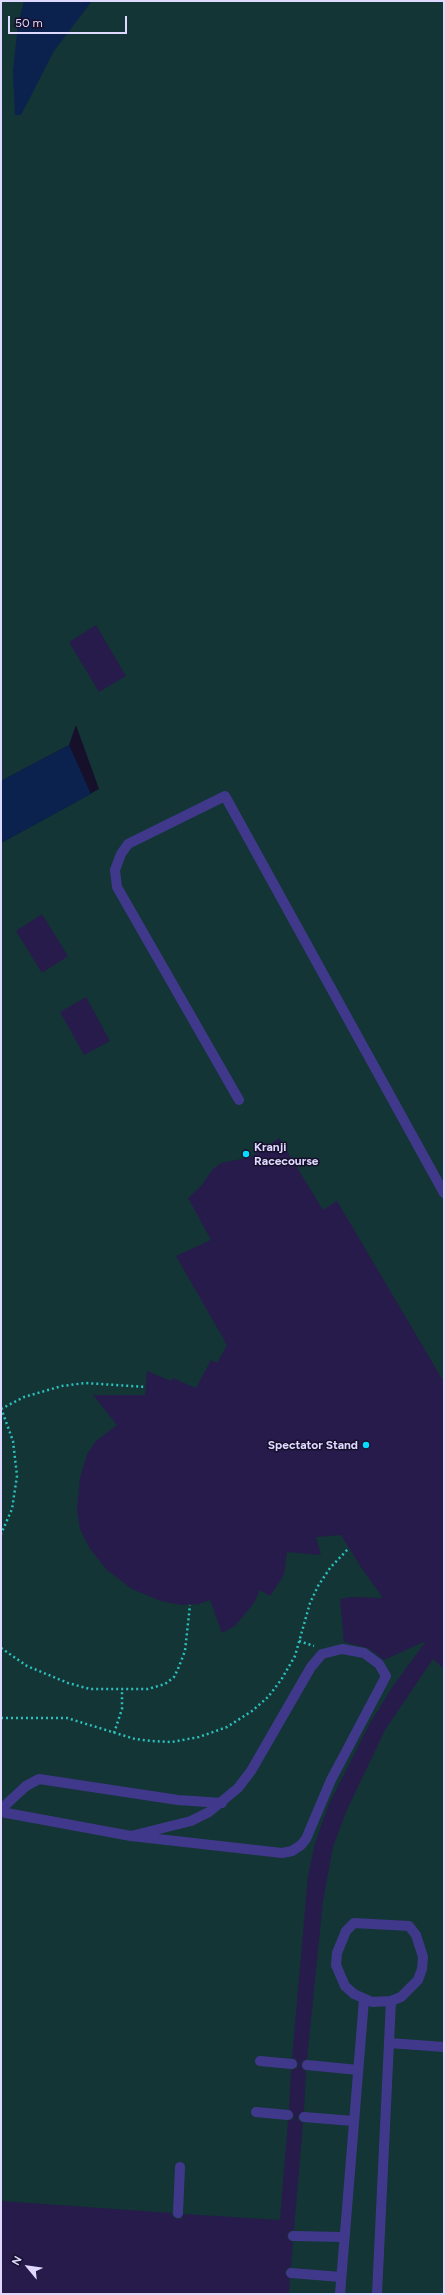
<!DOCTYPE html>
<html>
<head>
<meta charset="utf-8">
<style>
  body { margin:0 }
  #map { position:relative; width:445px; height:2295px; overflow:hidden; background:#16102b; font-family:Figtree,sans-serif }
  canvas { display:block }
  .frame { position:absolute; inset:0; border:2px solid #dfd9ff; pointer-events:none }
  .north { position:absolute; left:8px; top:2247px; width:40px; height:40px; -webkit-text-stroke:3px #16102b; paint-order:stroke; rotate:299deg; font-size:11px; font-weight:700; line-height:16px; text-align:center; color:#dfd9ff }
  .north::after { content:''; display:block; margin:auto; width:14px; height:18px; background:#dfd9ff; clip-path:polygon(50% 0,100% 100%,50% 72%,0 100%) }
  .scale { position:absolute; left:8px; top:16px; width:119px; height:18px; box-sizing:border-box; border:2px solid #dfd9ff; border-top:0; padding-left:5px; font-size:12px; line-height:14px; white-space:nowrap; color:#dfd9ff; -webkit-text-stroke:3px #16102b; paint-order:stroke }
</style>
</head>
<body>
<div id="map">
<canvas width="445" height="2295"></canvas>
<div class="frame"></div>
<div class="north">N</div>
<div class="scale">50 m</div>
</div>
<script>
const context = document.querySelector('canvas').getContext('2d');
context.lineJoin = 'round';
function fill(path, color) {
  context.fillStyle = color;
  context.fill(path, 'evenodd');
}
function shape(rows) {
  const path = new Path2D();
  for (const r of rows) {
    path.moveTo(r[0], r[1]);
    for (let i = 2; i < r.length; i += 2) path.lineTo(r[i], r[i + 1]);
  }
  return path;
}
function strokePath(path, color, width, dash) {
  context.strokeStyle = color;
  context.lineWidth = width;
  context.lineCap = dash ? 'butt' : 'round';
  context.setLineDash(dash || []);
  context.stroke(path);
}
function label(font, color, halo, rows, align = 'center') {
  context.font = font + ' Figtree,sans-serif';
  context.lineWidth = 3;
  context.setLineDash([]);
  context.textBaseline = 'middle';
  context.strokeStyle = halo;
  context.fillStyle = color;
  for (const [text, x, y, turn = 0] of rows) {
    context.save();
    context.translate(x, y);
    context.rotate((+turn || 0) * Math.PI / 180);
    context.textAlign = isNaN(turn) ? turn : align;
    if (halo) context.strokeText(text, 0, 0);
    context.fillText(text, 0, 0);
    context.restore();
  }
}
const green = shape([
  [1,1,444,1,444,2294,1,2294,1,843,99,789,76,725,69,745,1,781]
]);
const water = shape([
  [24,1,92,1,54,51,21,115,15,115,13,72,18,24],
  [69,745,91,794,1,843,1,781]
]);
const building = shape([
  [96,625,126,676,99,692,69,642],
  [42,914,68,956,42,973,16,931],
  [86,997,110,1041,84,1055,60,1012],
  [279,1138,323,1210,337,1201,444,1382,444,1669,433,1659,385,1730,346,1812,333,1847,323,1901,307,2059,302,2061,301,2065,303,2070,306,2071,304,2111,298,2116,298,2120,303,2123,294,2230,290,2231,287,2235,288,2239,293,2242,291,2267,286,2269,285,2273,290,2279,289,2294,1,2294,1,2201,172,2213,172,2216,177,2219,181,2219,184,2214,280,2220,288,2121,293,2119,294,2115,289,2109,291,2070,297,2068,298,2064,296,2059,292,2058,308,1876,315,1843,329,1804,370,1723,393,1686,426,1641,384,1660,368,1648,344,1642,340,1599,350,1597,383,1598,362,1569,341,1535,316,1537,321,1555,287,1552,284,1575,270,1596,260,1590,254,1603,235,1626,222,1633,210,1600,199,1604,182,1605,161,1601,132,1589,107,1570,90,1549,80,1529,77,1510,80,1478,87,1454,96,1441,117,1425,93,1395,145,1395,147,1371,171,1381,173,1378,196,1388,211,1360,217,1363,227,1345,176,1256,211,1240,188,1198,202,1185,212,1170,221,1163,251,1157]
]);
const path = shape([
  [1,1408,13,1441,17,1476,12,1509,1,1534],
  [1,1409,24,1397,62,1386,85,1383,146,1387],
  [299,1641,314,1646],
  [1,1648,27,1666,68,1683,90,1689,148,1689,165,1684,174,1677,178,1669,185,1651,190,1605],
  [1,1718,67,1718,135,1739,151,1741,172,1742,199,1737,227,1727,252,1711,268,1697,281,1680,295,1656,310,1603,318,1586,330,1568,349,1548],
  [114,1733,122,1709,122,1690]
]);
const service = shape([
  [239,1100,117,887,115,870,121,854,128,844,225,796,444,1193],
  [1,1809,26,1786,39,1779,178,1800,222,1803],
  [1,1812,131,1836,282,1853,292,1851,301,1845,306,1839,331,1780,386,1676,379,1664,364,1653,342,1649,322,1654,311,1667,251,1771,238,1788,209,1812,191,1821,131,1836],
  [354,1923,409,1926,416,1935,423,1957,422,1969,418,1980,401,1997,391,2001,372,2002,354,1994,345,1986,336,1965,337,1953,346,1931,354,1923],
  [389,2043,444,2047],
  [260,2061,292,2064],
  [307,2065,358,2070],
  [256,2112,288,2115],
  [304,2117,353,2121],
  [178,2213,180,2167],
  [293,2236,343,2237],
  [291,2273,341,2277],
  [340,2294,364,2000],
  [377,2294,391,2001]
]);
const markers = [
  [246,1154,4,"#05dbff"],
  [366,1445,4,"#05dbff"]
];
const poiNames = [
  ["Kranji",254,1147],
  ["Racecourse",254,1161],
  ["Spectator Stand",358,1445,"right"]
];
fill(green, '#133535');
fill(water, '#0b214e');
fill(building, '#271b4c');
strokePath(path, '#2cc0be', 2.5, [2, 3]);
strokePath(service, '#40398b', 10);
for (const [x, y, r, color] of markers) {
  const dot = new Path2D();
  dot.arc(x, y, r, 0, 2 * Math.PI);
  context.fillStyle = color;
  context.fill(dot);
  strokePath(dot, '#16102b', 1.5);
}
label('bold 12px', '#dfd9ff', '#16102b', poiNames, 'left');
</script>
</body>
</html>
